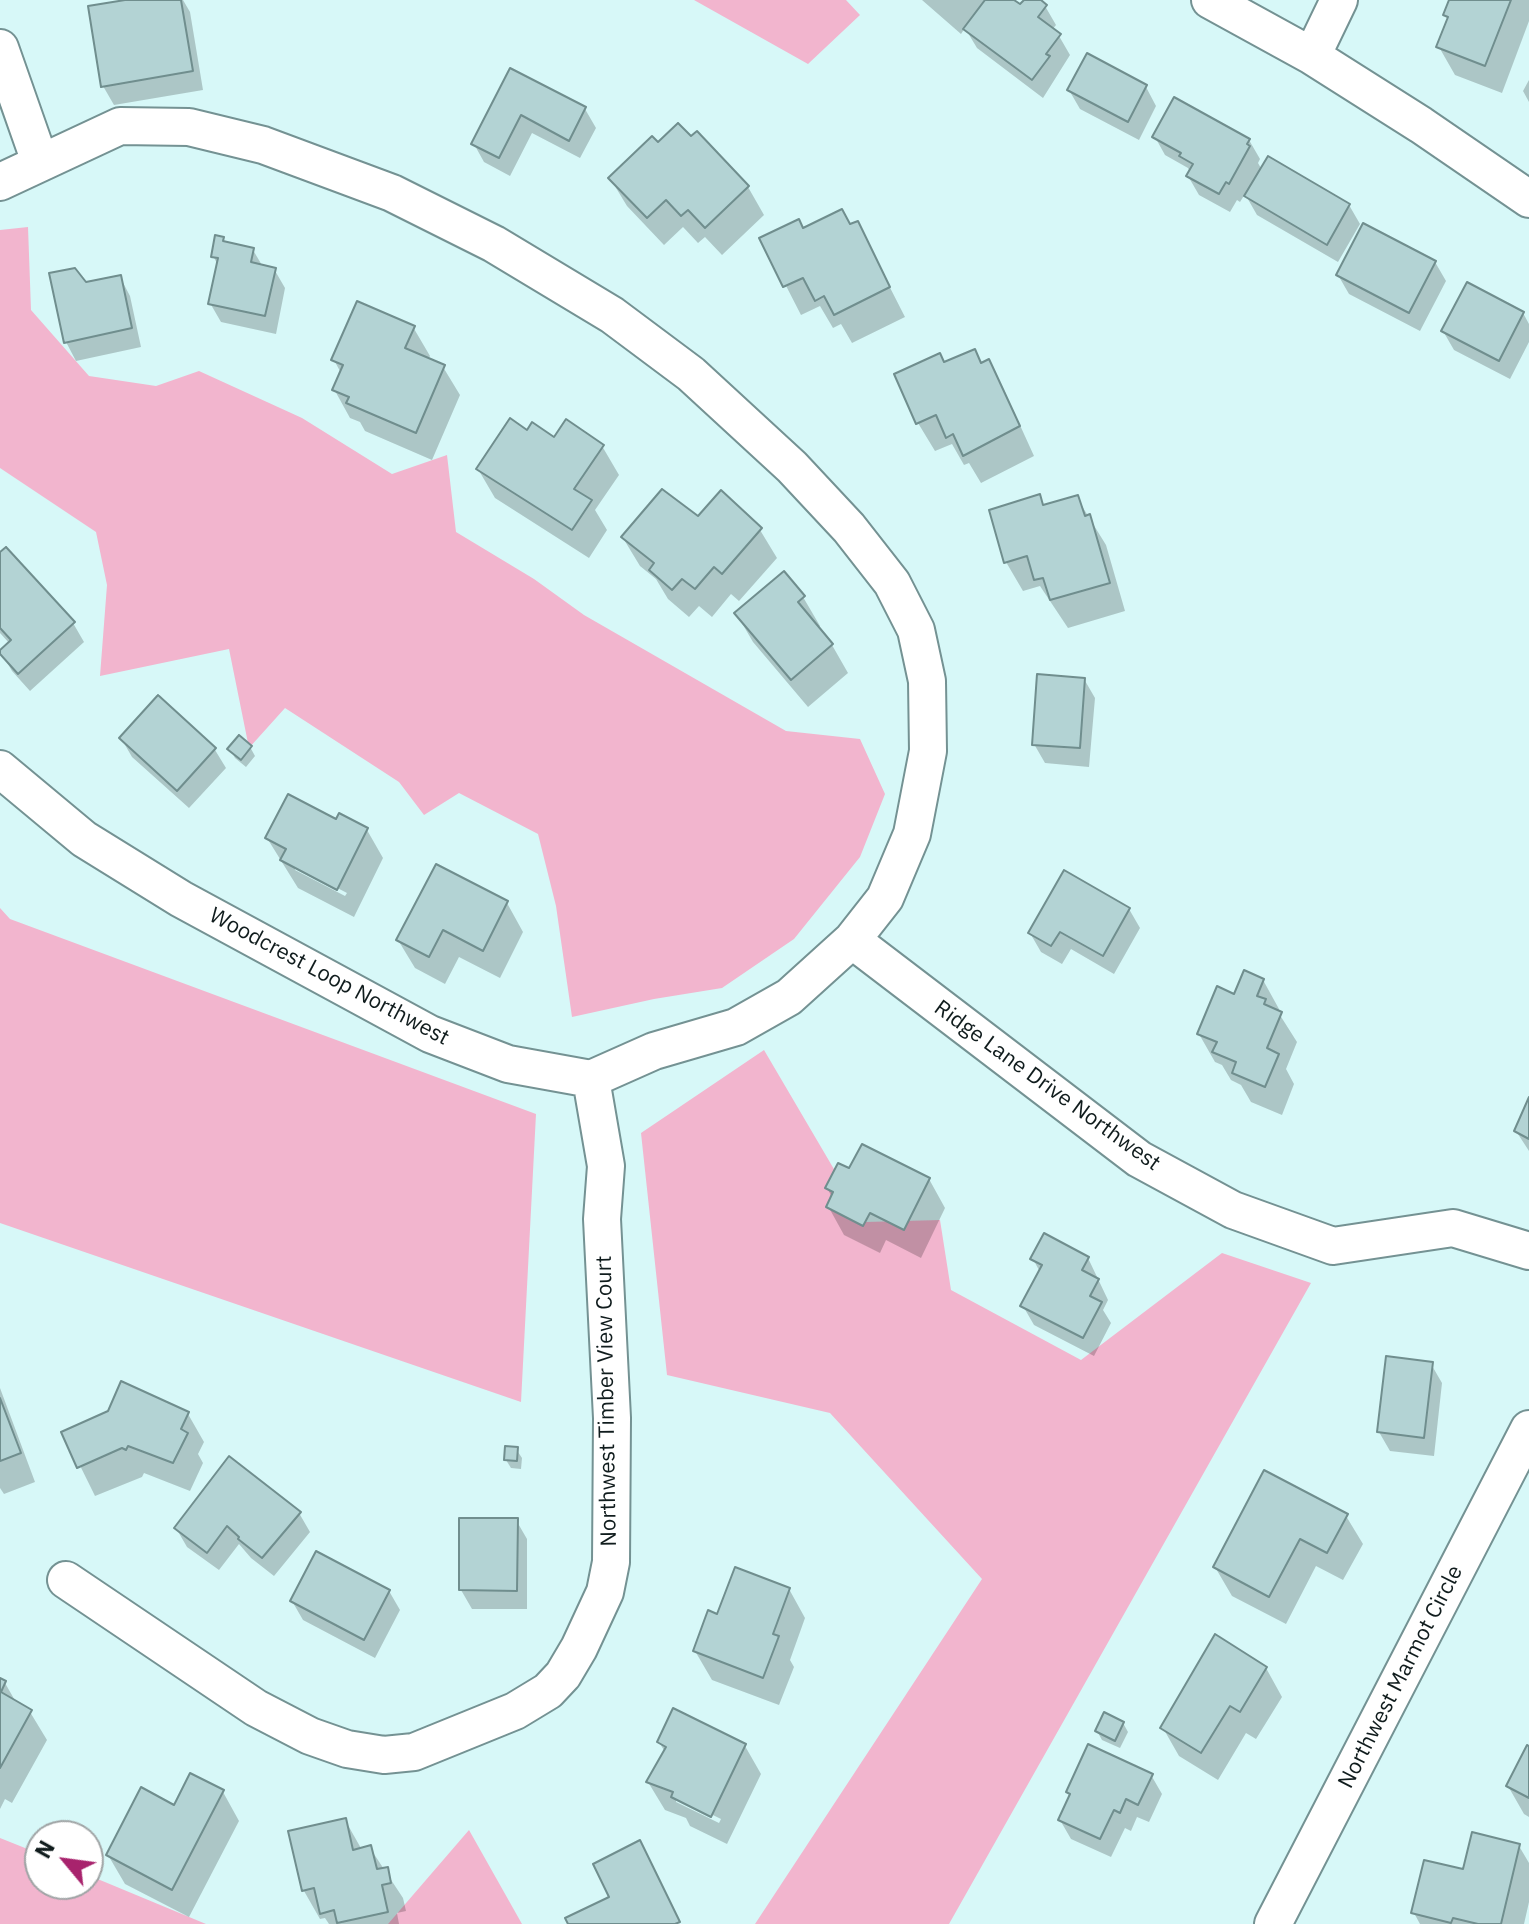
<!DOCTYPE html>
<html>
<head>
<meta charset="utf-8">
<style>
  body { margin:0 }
  #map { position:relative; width:1529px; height:1924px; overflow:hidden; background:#d7f8f8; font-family:"IBM Plex Sans",sans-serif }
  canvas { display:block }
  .north { position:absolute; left:24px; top:1820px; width:80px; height:80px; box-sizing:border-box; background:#fff; border:2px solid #9fa4a5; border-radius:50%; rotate:299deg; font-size:22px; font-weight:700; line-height:32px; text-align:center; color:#101c1d }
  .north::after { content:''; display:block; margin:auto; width:28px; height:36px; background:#a8236d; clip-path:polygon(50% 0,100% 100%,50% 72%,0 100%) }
</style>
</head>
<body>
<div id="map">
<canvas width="1529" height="1924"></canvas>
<div class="north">N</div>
</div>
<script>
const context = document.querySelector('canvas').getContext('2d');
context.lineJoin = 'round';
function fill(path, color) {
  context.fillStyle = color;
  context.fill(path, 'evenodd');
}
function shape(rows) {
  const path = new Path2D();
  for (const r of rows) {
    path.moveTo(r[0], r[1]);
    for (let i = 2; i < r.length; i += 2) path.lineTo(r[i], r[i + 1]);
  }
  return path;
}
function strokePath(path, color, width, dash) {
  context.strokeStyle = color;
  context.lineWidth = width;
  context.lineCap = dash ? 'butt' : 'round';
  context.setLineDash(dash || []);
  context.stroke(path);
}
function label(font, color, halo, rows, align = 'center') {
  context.font = font + ' "IBM Plex Sans",sans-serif';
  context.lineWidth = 6;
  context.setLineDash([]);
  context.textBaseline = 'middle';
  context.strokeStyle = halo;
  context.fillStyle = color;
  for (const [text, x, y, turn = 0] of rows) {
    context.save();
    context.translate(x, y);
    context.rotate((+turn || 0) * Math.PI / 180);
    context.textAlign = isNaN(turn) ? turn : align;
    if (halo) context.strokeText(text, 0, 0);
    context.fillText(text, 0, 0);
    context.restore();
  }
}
const green = shape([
  [694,0,846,0,860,15,808,64],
  [28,227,31,310,89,376,156,386,199,371,302,418,392,474,447,455,456,532,534,579,584,615,786,731,860,739,885,794,860,857,794,939,722,988,654,999,572,1017,556,906,538,834,459,793,424,815,399,782,285,708,249,748,229,649,100,676,107,585,96,532,0,468,0,230],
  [0,908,10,919,536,1114,521,1402,0,1223],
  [764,1050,865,1222,940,1220,951,1290,1081,1360,1222,1253,1311,1283,949,1924,755,1924,982,1579,830,1413,667,1375,641,1133],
  [469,1830,522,1924,388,1924],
  [0,1838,40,1854,40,1884,88,1884,88,1875,206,1924,0,1924]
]);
const shadow = shape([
  [137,0,183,0,190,12,203,90,114,105,103,86],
  [922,0,1011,0,1021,7,1026,0,1038,0,1045,6,1056,25,1052,30,1059,36,1070,55,1043,98,977,48,965,28,961,34],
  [1451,0,1529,0,1529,21,1502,93,1455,75,1439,47,1449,21,1445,15],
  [511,71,585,109,596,128,580,158,532,133,510,176,484,162,474,144],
  [1529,80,1529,102,1523,91],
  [1146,87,1156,106,1139,140,1080,109,1069,90],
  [1155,137,1249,140,1260,159,1258,163,1262,170,1349,205,1360,224,1338,262,1257,215,1245,194,1240,202,1237,200,1230,212,1199,195,1188,176,1190,172,1188,168,1165,155],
  [658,145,748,187,764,215,722,255,705,237,698,243,683,227,664,245,627,206,610,178],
  [857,223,905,317,852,343,841,324,833,328,820,306,801,315,762,239,803,230,850,226],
  [223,239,226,244,253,250,263,267,274,269,285,288,276,334,221,322,210,303,218,265,213,256],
  [1435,262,1446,281,1420,331,1349,294,1338,275],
  [120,277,130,296,141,347,76,361,66,342,85,284],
  [1523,313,1529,324,1529,342,1510,379,1454,350,1443,331],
  [413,327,430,356,428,360,443,367,460,395,432,460,365,431,360,422,350,418,334,389,341,373,334,360],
  [988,362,1004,390,1034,456,981,483,969,463,964,465,952,444,935,451,918,423],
  [527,432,555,440,602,446,619,475,595,510,607,530,589,558,495,498,478,469],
  [1039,497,1045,507,1077,498,1106,545,1125,611,1068,628,1040,586,1023,591,1006,562],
  [698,519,760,530,777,558,739,601,731,594,712,617,699,606,689,617,668,599,656,579,640,566,623,538],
  [0,555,73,623,84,642,30,691,12,671,1,652,10,644,0,633],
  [803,597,820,626,817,628,832,645,848,673,808,707,753,642,736,613],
  [1084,679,1095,698,1089,767,1045,763,1034,744],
  [158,698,215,750,226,768,189,808,132,757,121,738],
  [250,747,255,756,246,767,235,758,230,749],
  [337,822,367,830,383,858,354,917,298,888,267,838],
  [295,866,347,893,345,896,295,870],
  [507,903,523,932,500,978,459,957,445,984,415,968,398,940],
  [1129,909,1140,928,1114,974,1071,949,1062,964,1041,952,1030,933],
  [1263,980,1279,1009,1278,1012,1297,1042,1286,1069,1294,1084,1282,1115,1251,1102,1241,1085,1231,1080,1222,1065,1215,1062,1199,1034],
  [1529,1106,1529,1151,1516,1131],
  [850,1171,929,1179,945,1208,921,1258,886,1240,880,1253,844,1235,828,1206,832,1197,827,1188],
  [1088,1258,1108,1300,1103,1310,1111,1323,1094,1356,1034,1325,1023,1306,1040,1272,1033,1259],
  [1431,1364,1442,1383,1434,1456,1390,1451,1379,1432],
  [0,1388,35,1482,4,1494,0,1488],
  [188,1414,204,1442,198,1454,203,1463,190,1491,144,1473,142,1477,95,1496,64,1433],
  [516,1449,522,1458,521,1469,511,1468,506,1460],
  [299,1513,310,1532,274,1576,251,1558,239,1544,219,1570,187,1547,176,1528],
  [1346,1516,1363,1544,1343,1580,1316,1566,1286,1624,1232,1596,1215,1567],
  [516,1520,527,1539,527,1609,472,1609,461,1590],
  [789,1589,805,1618,790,1660,794,1667,779,1705,712,1680,695,1651,718,1616],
  [389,1591,400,1610,375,1658,303,1620,292,1601],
  [1266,1668,1282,1697,1256,1739,1246,1733,1218,1780,1179,1756,1163,1728],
  [0,1680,5,1683,17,1704,30,1712,47,1740,12,1803,5,1799,0,1809],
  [1123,1723,1128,1732,1120,1748,1102,1740,1097,1731],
  [659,1742,745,1746,761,1774,727,1844,690,1826,686,1818,665,1810,648,1782,665,1752],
  [676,1797,721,1819,719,1823,676,1802],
  [1529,1748,1529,1817,1524,1814,1508,1786],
  [1151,1775,1162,1794,1149,1822,1137,1817,1131,1831,1125,1828,1111,1857,1071,1839,1060,1820,1071,1797,1068,1792],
  [223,1792,239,1821,189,1917,125,1884,108,1855,175,1807],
  [345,1820,362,1850,370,1848,403,1898,406,1911,397,1913,399,1924,329,1924,325,1918,320,1919,304,1891,291,1833],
  [1519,1846,1529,1863,1529,1902,1524,1924,1420,1924,1414,1913,1465,1871]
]);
const building = shape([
  [125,0,181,0,193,71,101,87,88,6,125,0],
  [985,0,1014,0,1020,4,1024,0,1041,0,1047,5,1038,17,1061,34,1046,54,1050,56,1032,80,963,29,985,0],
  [1449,0,1511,0,1485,66,1436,47,1448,17,1443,15,1449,0],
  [1087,53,1147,85,1128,122,1067,90,1087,53],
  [510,68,586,107,569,141,521,115,499,158,471,144,510,68],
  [1174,97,1250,139,1247,144,1250,146,1229,184,1226,182,1219,194,1186,176,1193,164,1179,156,1181,153,1152,137,1174,97],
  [678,123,691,136,697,131,749,186,705,228,688,210,681,216,666,200,647,218,608,178,652,136,658,142,678,123],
  [1268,156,1350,204,1327,245,1244,196,1268,156],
  [842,209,850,224,858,221,890,287,834,315,824,296,815,301,803,278,783,287,759,238,799,219,803,228,842,209],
  [1363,223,1436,261,1409,313,1336,275,1363,223],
  [215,235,224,237,223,241,254,248,251,262,276,268,265,316,208,304,218,258,211,257,215,235],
  [75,268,86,282,121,275,132,328,64,343,49,273,75,268],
  [1467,282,1524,312,1499,361,1441,331,1467,282],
  [357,301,415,326,405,348,445,365,416,433,346,403,349,397,332,390,343,365,331,360,357,301],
  [975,349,981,363,989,359,1020,426,963,456,953,434,946,438,936,415,916,424,894,374,940,353,944,362,975,349],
  [510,418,527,430,532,422,554,437,566,419,604,445,574,489,592,500,572,530,476,469,510,418],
  [662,489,698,516,721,490,762,528,722,574,714,567,695,589,682,579,672,590,649,570,654,563,621,537,662,489],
  [1040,494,1043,505,1078,495,1085,516,1090,514,1110,583,1050,600,1043,578,1034,580,1027,556,1004,563,989,510,1040,494],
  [6,547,75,622,18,674,0,654,0,650,11,640,0,628,0,552,6,547],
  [784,571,805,596,798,602,833,644,791,680,734,613,784,571],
  [1037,674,1085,678,1080,748,1032,745,1037,674],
  [158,695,216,748,177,791,119,738,158,695],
  [239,735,252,746,241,760,227,749,239,735],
  [288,794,336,819,339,813,368,828,337,890,280,860,286,849,265,838,288,794],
  [436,864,508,901,483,951,443,930,429,957,396,940,436,864],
  [1064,870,1130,908,1103,956,1060,932,1051,946,1028,933,1064,870],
  [1244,970,1264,979,1257,996,1266,999,1264,1004,1282,1012,1267,1048,1279,1054,1265,1087,1232,1073,1236,1062,1212,1052,1217,1042,1197,1034,1217,986,1234,994,1244,970],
  [1529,1097,1529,1139,1514,1131,1529,1097],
  [862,1144,930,1178,904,1230,870,1213,863,1226,826,1207,833,1192,825,1188,838,1163,849,1168,862,1144],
  [1044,1233,1089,1257,1082,1270,1099,1279,1090,1296,1102,1302,1083,1338,1020,1306,1042,1265,1030,1259,1044,1233],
  [1386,1356,1433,1362,1424,1438,1377,1432,1386,1356],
  [121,1381,189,1412,181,1429,188,1433,173,1463,128,1446,126,1450,122,1448,77,1468,61,1432,108,1411,121,1381],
  [0,1398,21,1453,0,1461,0,1398],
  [505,1446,518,1447,517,1461,504,1460,505,1446],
  [229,1456,301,1512,262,1558,238,1539,239,1537,227,1526,207,1553,174,1528,229,1456],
  [1264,1470,1348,1514,1327,1553,1300,1539,1269,1597,1213,1567,1264,1470],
  [459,1518,518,1518,517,1591,459,1590,459,1518],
  [316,1551,390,1590,364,1640,290,1601,316,1551],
  [735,1567,790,1588,773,1634,779,1636,763,1678,693,1651,708,1610,717,1614,735,1567],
  [1215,1634,1267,1667,1240,1712,1230,1706,1201,1753,1160,1728,1215,1634],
  [0,1678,6,1681,1,1692,32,1710,0,1768,0,1678],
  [673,1708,746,1744,711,1817,671,1797,673,1792,646,1782,666,1747,657,1742,673,1708],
  [1104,1712,1124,1722,1115,1741,1095,1731,1104,1712],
  [1088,1744,1153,1774,1138,1805,1126,1799,1120,1813,1114,1810,1100,1839,1058,1820,1070,1794,1066,1792,1088,1744],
  [1527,1745,1529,1746,1529,1798,1506,1786,1527,1745],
  [190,1773,224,1790,172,1890,106,1855,141,1787,174,1805,190,1773],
  [346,1818,353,1850,371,1845,377,1869,388,1867,391,1883,382,1885,388,1912,337,1923,334,1910,320,1914,314,1888,302,1891,288,1831,346,1818],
  [1472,1832,1520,1844,1501,1924,1478,1924,1453,1918,1451,1923,1411,1913,1424,1860,1463,1869,1472,1832],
  [640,1840,680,1922,675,1924,568,1924,565,1918,609,1897,593,1864,640,1840]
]);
const street = shape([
  [1210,0,1312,56,1421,125,1529,199],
  [0,48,40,162],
  [1312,56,1339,0],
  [0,182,120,126,189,127,263,145,392,193,494,244,612,315,691,374,792,467,849,528,892,583,916,630,927,681,928,751,912,834,885,898,852,940,789,997,736,1027,654,1051,591,1079,508,1064,430,1034,181,899,84,839,0,769],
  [852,940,1139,1159,1233,1210,1333,1246,1453,1228,1529,1251],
  [66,1580,256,1708,310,1736,347,1749,384,1755,414,1752,515,1711,548,1691,563,1675,579,1648,605,1592,611,1562,612,1418,602,1219,606,1166,591,1079],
  [1273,1924,1529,1429]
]);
const streetNames = [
  ["Woodcrest Loop Northwest",329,977,28],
  ["Ridge Lane Drive Northwest",1047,1086,36],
  ["Northwest Timber View Court",607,1401,-91],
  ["Northwest Marmot Circle",1401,1677,-63]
];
fill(green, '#f2b5ce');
fill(shadow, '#0003');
fill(building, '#b3d3d4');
strokePath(building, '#708e8e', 2);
strokePath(street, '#749293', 40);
strokePath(street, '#fff', 36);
label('22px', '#101c1d', '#fff', streetNames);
</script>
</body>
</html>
